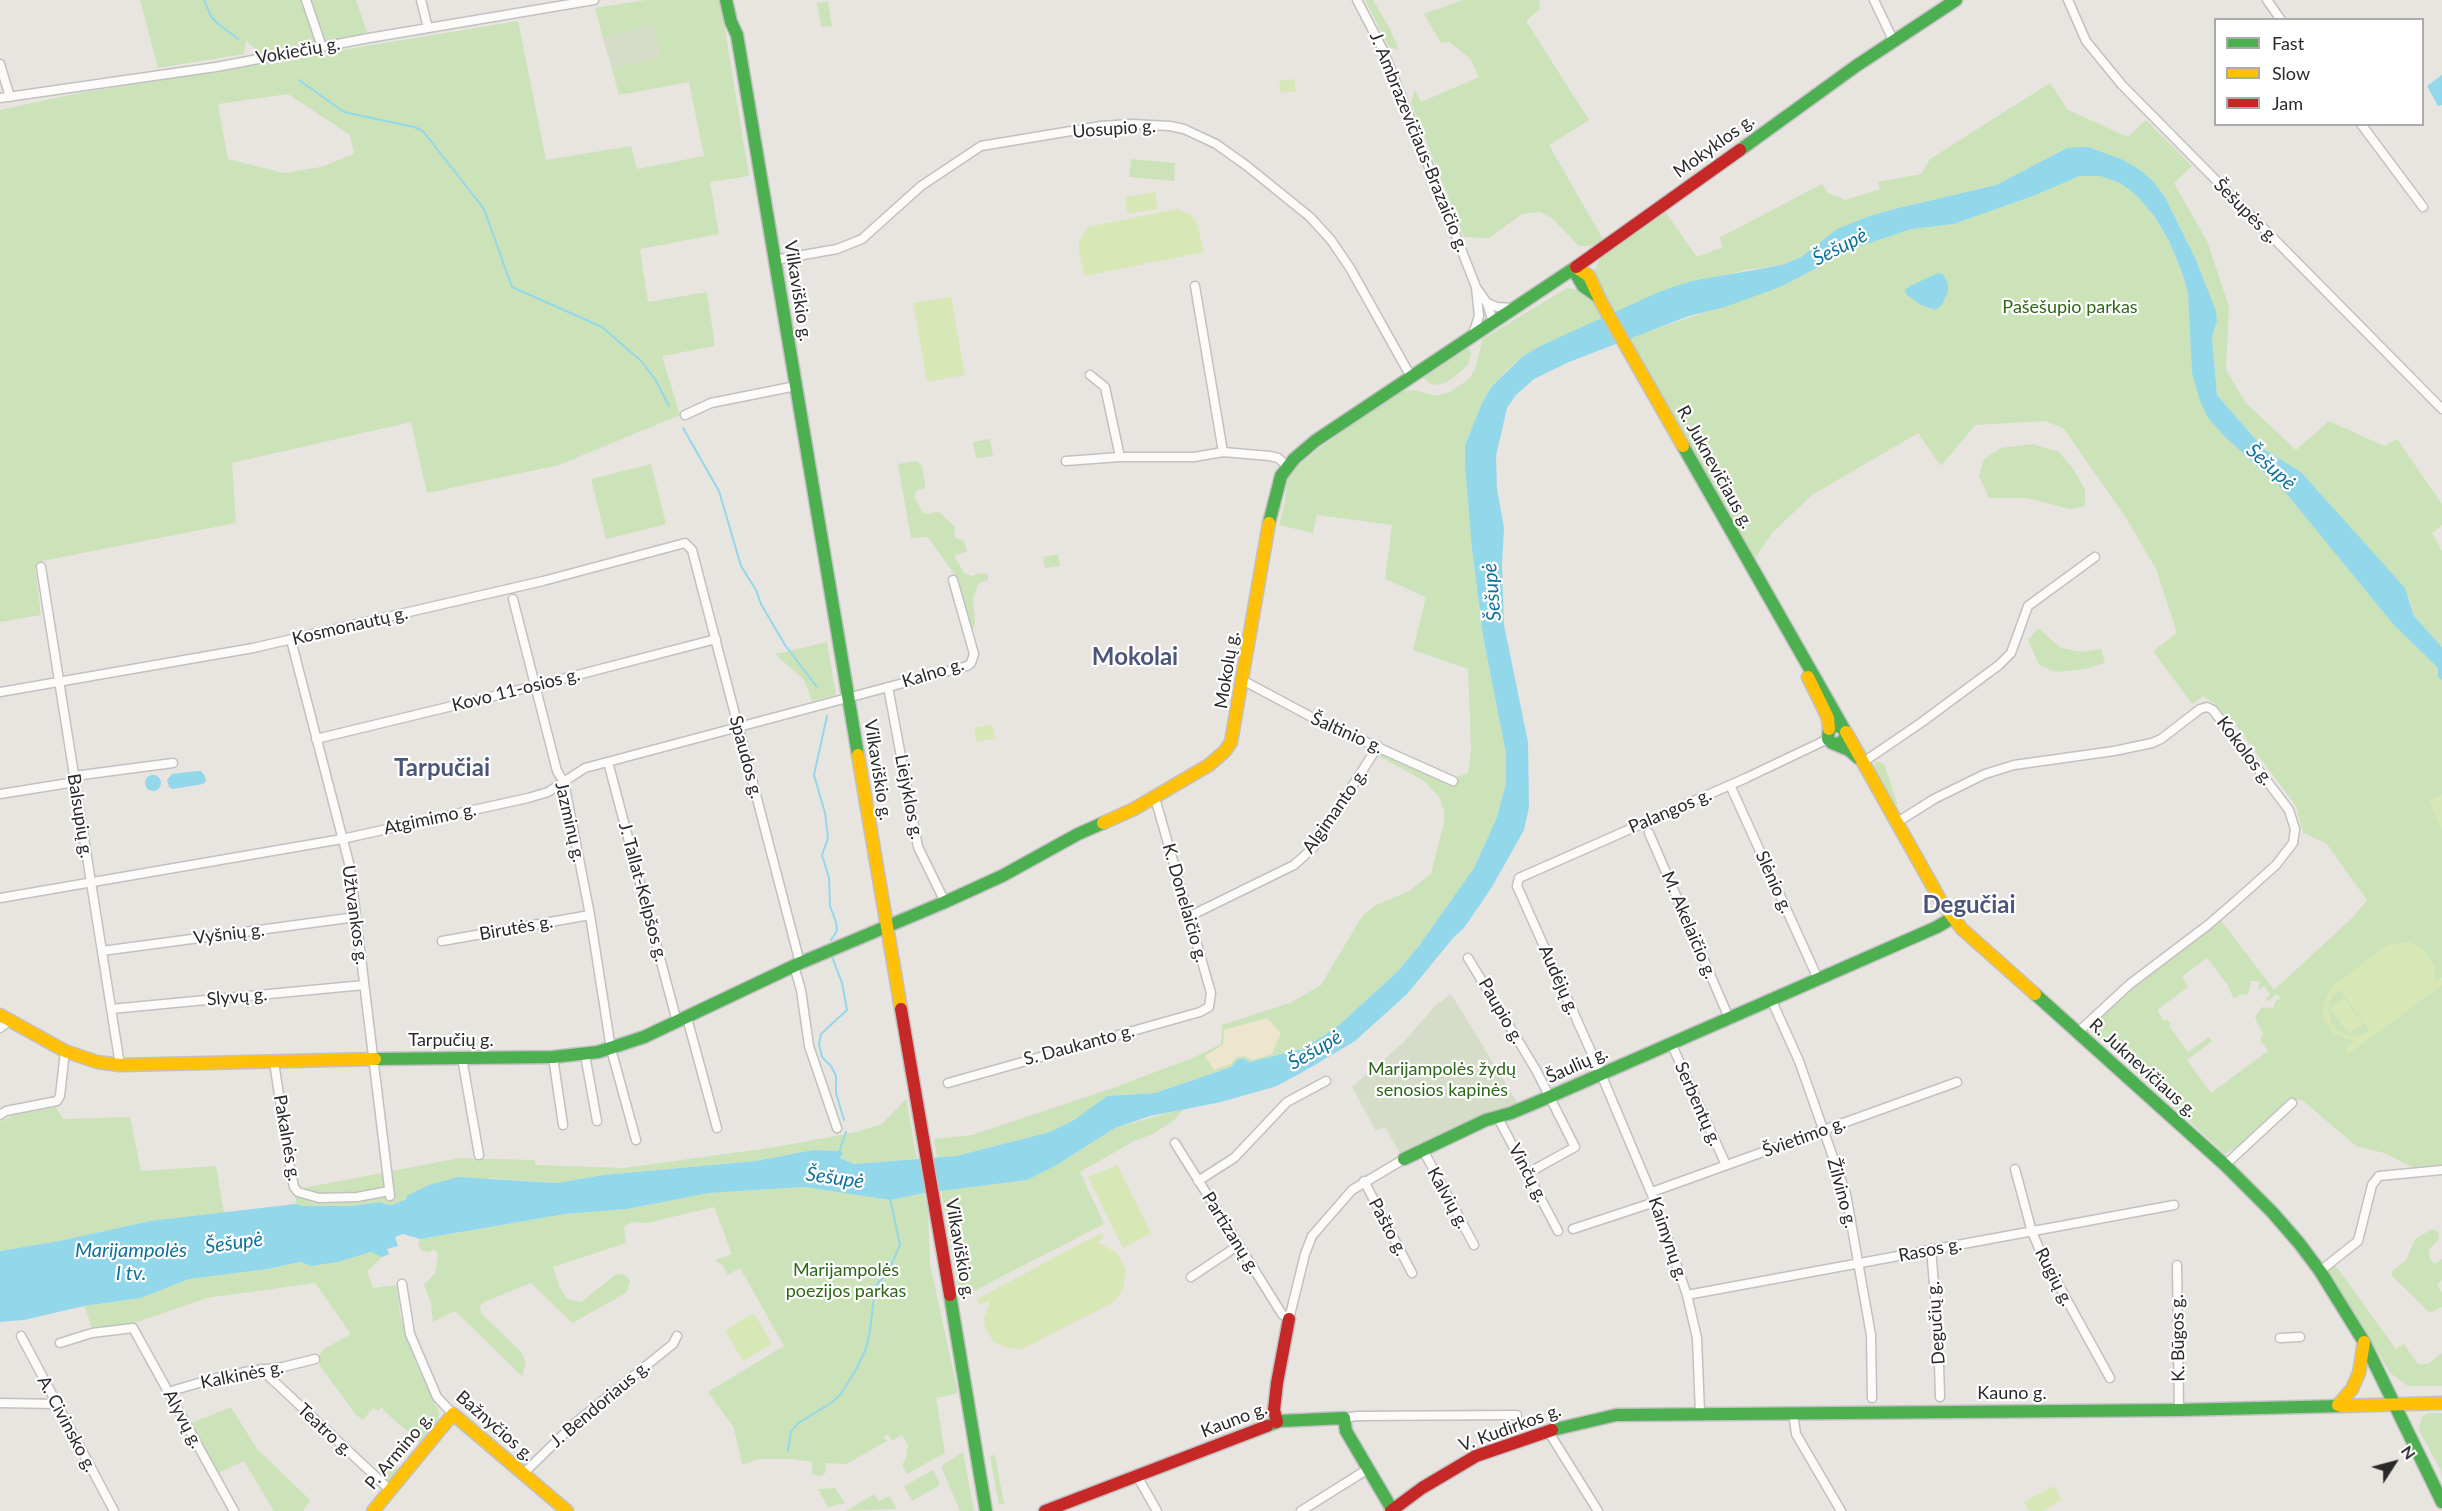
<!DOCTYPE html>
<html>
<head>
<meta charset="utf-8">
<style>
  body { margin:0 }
  #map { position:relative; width:2442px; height:1511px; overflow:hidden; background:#e8e4e0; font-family:Lato,sans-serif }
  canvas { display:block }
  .legend { position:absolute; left:2214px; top:18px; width:210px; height:108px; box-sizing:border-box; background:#fff; border:2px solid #aaa; margin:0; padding:8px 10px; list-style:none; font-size:18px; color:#2a2a2a }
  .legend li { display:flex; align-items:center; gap:12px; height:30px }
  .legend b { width:30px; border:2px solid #aaa }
  .north { position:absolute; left:2364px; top:1433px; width:60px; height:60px; -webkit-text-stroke:4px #fff; paint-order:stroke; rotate:54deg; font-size:16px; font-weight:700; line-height:24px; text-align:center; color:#2a2a2a }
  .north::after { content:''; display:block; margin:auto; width:21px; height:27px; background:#2a2a2a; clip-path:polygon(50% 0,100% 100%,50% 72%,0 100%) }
</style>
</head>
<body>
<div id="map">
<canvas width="2442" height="1511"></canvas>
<ul class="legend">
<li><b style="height:8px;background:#4caf50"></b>Fast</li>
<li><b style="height:8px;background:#ffc107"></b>Slow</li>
<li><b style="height:8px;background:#c62828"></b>Jam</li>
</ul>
<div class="north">N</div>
</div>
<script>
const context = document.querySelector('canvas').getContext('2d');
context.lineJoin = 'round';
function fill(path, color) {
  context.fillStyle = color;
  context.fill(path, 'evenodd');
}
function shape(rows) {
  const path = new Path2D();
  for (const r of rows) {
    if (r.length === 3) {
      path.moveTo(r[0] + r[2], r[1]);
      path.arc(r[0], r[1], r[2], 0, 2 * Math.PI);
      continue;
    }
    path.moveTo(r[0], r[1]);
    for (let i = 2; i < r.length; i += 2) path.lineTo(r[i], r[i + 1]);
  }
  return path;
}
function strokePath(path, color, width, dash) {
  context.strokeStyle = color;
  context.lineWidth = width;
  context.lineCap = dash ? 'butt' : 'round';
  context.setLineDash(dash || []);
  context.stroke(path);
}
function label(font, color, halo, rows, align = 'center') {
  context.font = font + ' Lato,sans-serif';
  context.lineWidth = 4.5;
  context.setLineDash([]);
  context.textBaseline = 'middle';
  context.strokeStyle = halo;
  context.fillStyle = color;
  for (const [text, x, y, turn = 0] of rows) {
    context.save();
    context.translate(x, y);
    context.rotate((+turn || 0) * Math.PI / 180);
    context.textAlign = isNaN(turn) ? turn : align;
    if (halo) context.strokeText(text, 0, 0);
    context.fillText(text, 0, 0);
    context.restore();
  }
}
const green = shape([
  [140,0,356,0,369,38,266,57,246,41,244,54,158,68],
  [646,0,718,0,721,5,749,176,710,182,719,234,640,249,648,302,707,292,715,346,662,356,680,415,559,465,427,493,411,422,232,463,236,523,42,561,35,568,41,615,0,622,0,110,74,94,518,21,546,160,631,146,637,169,704,156,689,82,619,95,612,69,660,57,653,25,603,38,595,8],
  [288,94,350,135,354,154,321,167,284,173,228,159,218,104],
  [1365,0,1373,0,1389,27,1399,50,1389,47],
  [1462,0,1539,0,1540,9,1526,21,1589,120,1549,145,1604,241,1591,246,1579,246,1553,219,1540,212,1522,214,1489,238,1464,237,1411,103,1415,90,1421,102,1479,77,1470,58,1449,42,1441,43,1424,14],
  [828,1,832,26,821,27,817,3],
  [2050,83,2068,110,2128,137,2146,120,2192,166,2174,183,2207,241,2229,307,2226,370,2245,402,2296,450,2329,421,2384,446,2397,439,2442,504,2442,525,2432,533,2442,551,2442,647,2414,616,2410,601,2321,494,2301,472,2264,449,2217,395,2212,337,2217,321,2196,260,2165,197,2153,181,2139,169,2067,148,1996,185,1894,209,1837,229,1801,257,1782,265,1746,270,1661,291,1615,313,1597,281,1595,270,1600,258,1664,210,1697,257,1723,247,1719,238,1822,184,1828,193,1845,200,1880,189,1878,182,1921,174,1930,159],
  [1131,159,1175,163,1174,181,1129,177],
  [2080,176,2100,176,2120,183,2136,195,2155,217,2169,241,2183,275,2188,294,2192,373,2208,418,2224,436,2285,492,2393,624,2438,668,2440,678,2442,680,2442,1165,2414,1168,2384,1153,2356,1146,2302,1100,2297,1099,2261,1132,2225,1154,2090,1030,2126,987,2220,919,2274,990,2352,918,2367,900,2326,843,2303,833,2296,806,2228,715,2223,716,2215,704,2203,696,2192,704,2153,651,2177,633,2156,569,2126,518,2064,429,2046,421,1975,425,1941,466,1918,433,1812,495,1772,533,1755,558,1629,338,1780,287,1858,247,1912,229,1954,224,2033,196],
  [2207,958,2227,984,2234,999,2239,995,2248,994,2251,981,2260,981,2258,990,2264,986,2270,995,2265,999,2269,1001,2276,994,2281,998,2275,1002,2273,1009,2262,1007,2255,1017,2263,1034,2260,1040,2268,1051,2211,1093,2187,1060,2212,1041,2209,1037,2188,1052,2169,1026,2171,1024,2167,1019,2164,1021,2157,1010,2188,987,2182,976],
  [1567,288,1579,290,1592,299,1602,319,1540,346,1522,357,1508,369,1492,386,1482,403,1465,445,1472,549,1483,636,1506,754,1506,783,1497,817,1474,868,1418,947,1397,972,1338,1026,1303,1049,1249,1062,1242,1058,1237,1060,1231,1067,1155,1093,1107,1096,1074,1120,1050,1132,956,1156,937,1158,934,1139,972,1135,1110,1089,1195,1057,1221,1044,1222,1025,1292,1002,1321,985,1363,915,1374,906,1409,891,1431,874,1444,823,1444,811,1439,797,1423,780,1378,756,1382,750,1446,781,1468,773,1471,749,1468,669,1413,650,1426,597,1385,579,1392,525,1317,515,1313,533,1279,525,1285,501,1287,481,1297,467,1321,447,1400,391,1415,390,1435,396,1450,392,1469,379,1475,369,1483,339],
  [1223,1045,1272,1054,1237,1057,1230,1064,1205,1056],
  [1468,348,1471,354,1468,365,1454,377,1445,383,1435,385,1429,383,1423,378],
  [990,439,993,456,976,458,973,442],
  [2033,444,2059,452,2074,470,2085,490,2085,506,2070,509,2027,498,1989,498,1979,476,1984,459,2001,448],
  [917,461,922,466,925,485,925,488,917,490,914,496,923,513,930,514,938,511,955,527,954,537,964,541,967,551,954,556,965,574,972,576,980,573,988,574,988,580,979,583,973,597,975,624,973,629,969,625,957,578,928,537,911,538,898,464],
  [651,464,666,524,606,539,591,479],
  [1058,554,1060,566,1045,568,1043,557],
  [2038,628,2061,648,2082,652,2101,649,2105,663,2085,669,2056,672,2039,665,2028,640],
  [827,642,836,695,812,701,804,680,775,654],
  [1876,761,1884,764,1897,802,1897,806,1873,767],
  [906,1099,917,1159,854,1164,840,1158,841,1151,813,1150,756,1161,603,1175,557,1183,491,1178,392,1205,384,1204,381,1202,350,1206,302,1206,295,1204,298,1189,460,1158,534,1160,536,1165,624,1168,776,1147,857,1132,882,1124],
  [56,1107,63,1119,130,1117,141,1171,216,1166,224,1214,150,1221,59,1241,0,1251,0,1122,14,1115],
  [1185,1108,1174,1120,1153,1134,1134,1141,1080,1172,1104,1224,960,1298,941,1190,1027,1180,1055,1166,1115,1128],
  [804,1187,891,1200,924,1193,928,1212,930,1264,958,1393,936,1398,945,1453,907,1474,902,1465,906,1458,908,1445,902,1435,892,1441,888,1434,884,1437,887,1441,846,1464,825,1463,826,1472,821,1476,812,1475,812,1462,792,1459,759,1459,742,1465,734,1428,708,1392,784,1346,740,1268,728,1275,722,1265,715,1260,732,1254,714,1207,647,1223,631,1222,624,1227,626,1243,553,1267,559,1286,567,1299,581,1302,615,1275,621,1274,628,1277,630,1282,626,1293,572,1323,531,1283,482,1303,480,1308,481,1313,522,1353,526,1363,522,1376,455,1311,433,1322,431,1303,424,1285,435,1273,438,1254,434,1249,429,1252,422,1251,418,1245,420,1239,565,1214,627,1209,709,1193],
  [2432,1229,2439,1232,2438,1240,2429,1250,2430,1259,2434,1264,2442,1259,2442,1280,2437,1285,2442,1292,2442,1307,2430,1313,2391,1275,2393,1270,2406,1260,2415,1239],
  [371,1252,380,1254,382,1257,367,1271,373,1288,402,1284,397,1286,400,1315,416,1363,439,1412,438,1421,421,1443,384,1411,382,1407,378,1411,373,1408,363,1420,355,1414,315,1359,324,1349,351,1334,315,1283,207,1298,134,1323,93,1330,84,1306,141,1298,189,1279,268,1269,300,1262,311,1266,338,1262],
  [2333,1262,2396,1349,2404,1344,2418,1364,2428,1364,2442,1353,2442,1386,2408,1386,2390,1373,2377,1351,2364,1342,2320,1271],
  [231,1407,257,1449,310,1500,303,1511,274,1511,244,1461,214,1475,186,1425],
  [2428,1413,2442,1413,2442,1482,2441,1471,2419,1430,2422,1417],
  [963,1452,974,1511,960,1511,941,1466],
  [995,1455,1004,1504,999,1505,990,1456],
  [389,1460,404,1473,390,1490,374,1475],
  [933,1470,940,1485,912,1501,904,1486],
  [835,1488,845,1503,828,1507,818,1489],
  [874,1494,879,1501,889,1496,897,1509,846,1511]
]);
const sand = shape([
  [1267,1018,1281,1033,1272,1054,1252,1060,1245,1056,1237,1057,1230,1064,1214,1070,1205,1056,1223,1045,1224,1030]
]);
const cemetery = shape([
  [653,25,660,57,612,69,603,38],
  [1451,994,1520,1107,1403,1158,1385,1127,1376,1131,1352,1087,1404,1042,1434,1007]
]);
const pitch = shape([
  [1294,79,1296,91,1281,93,1279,81],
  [1155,192,1158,209,1127,214,1125,197],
  [1177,209,1190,214,1197,223,1204,252,1084,276,1079,251,1079,242,1088,227],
  [951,297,965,375,927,382,913,303],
  [992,724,995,738,977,742,974,728],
  [2442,795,2442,830,2429,801],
  [2408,942,2421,947,2427,953,2434,966,2435,982,2442,977,2442,985,2349,1054,2345,1049,2354,1042,2333,1033,2324,1019,2323,1009,2327,994,2332,987,2387,945],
  [2339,989,2370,1031,2356,1036,2347,1035,2337,1030,2332,1023,2328,1008,2329,1002],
  [2344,998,2363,1024,2349,1034,2330,1008],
  [1117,1165,1151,1233,1123,1248,1088,1177],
  [1101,1233,1104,1238,1096,1242,1116,1252,1124,1266,1126,1273,1123,1289,1114,1302,1022,1349,1007,1348,993,1341,985,1328,984,1320,990,1300,980,1305,977,1299],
  [754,1313,772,1344,743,1361,725,1330],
  [2054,1486,2062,1500,2043,1511,2029,1511,2024,1502]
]);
const water = shape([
  [2442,75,2442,105,2438,106,2427,86],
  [2088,147,2121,159,2139,169,2153,181,2165,197,2196,260,2216,311,2217,321,2212,337,2217,395,2264,449,2301,472,2405,588,2414,616,2442,647,2442,680,2438,677,2438,668,2393,624,2285,492,2224,436,2208,418,2200,401,2192,373,2188,294,2183,275,2169,241,2155,217,2136,195,2120,183,2100,176,2080,176,2033,196,1954,224,1912,229,1858,247,1780,287,1725,307,1689,316,1569,362,1534,379,1516,395,1507,408,1496,456,1497,489,1504,528,1502,564,1504,625,1528,742,1529,807,1524,830,1492,887,1464,928,1454,937,1407,994,1355,1041,1308,1069,1277,1086,1221,1102,1150,1116,1115,1128,1055,1166,1027,1180,924,1193,891,1200,804,1187,709,1193,627,1209,565,1214,420,1239,403,1234,395,1237,398,1246,387,1249,389,1254,382,1257,371,1252,338,1262,311,1266,300,1262,268,1269,189,1279,141,1298,84,1306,24,1320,0,1322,0,1251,59,1241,150,1221,295,1204,303,1206,350,1206,381,1202,384,1204,392,1205,407,1199,406,1196,429,1185,458,1177,557,1183,603,1175,756,1161,813,1150,841,1151,843,1153,840,1158,854,1164,956,1156,1050,1132,1074,1120,1107,1096,1155,1093,1231,1067,1237,1060,1243,1058,1249,1062,1303,1049,1338,1026,1397,972,1418,947,1474,868,1497,817,1506,783,1506,754,1483,636,1472,549,1465,465,1465,445,1482,403,1492,386,1522,357,1540,346,1661,291,1692,281,1782,265,1801,257,1837,229,1867,217,1894,209,1996,185,2067,148],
  [1938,273,1943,274,1948,284,1948,292,1941,306,1935,310,1921,305,1907,295,1905,290,1910,286],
  [197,771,201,771,205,776,206,781,203,784,173,789,169,787,167,780,172,774],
  [153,783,8]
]);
const stream = shape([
  [204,0,211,16,216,22,238,39],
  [299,80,344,112,414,127,423,131,484,209,512,287,602,327,641,361,655,379,669,406],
  [683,428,719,491,741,566,756,590,761,604,785,645,817,687],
  [827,716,814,775,825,813,828,838,822,855,829,878,830,906,836,922,837,931,831,940],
  [832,957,842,983,847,1010,821,1034,819,1044,822,1057,831,1066,836,1076,836,1093,844,1120],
  [839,1152,846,1132],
  [788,1451,791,1432,797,1424,831,1403,840,1395,857,1368,866,1348,870,1331,875,1287,889,1270,900,1245,890,1198]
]);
const street = shape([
  [306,0,322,47],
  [421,0,428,28],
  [1357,0,1383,50,1476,287,1479,316,1473,334],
  [1874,0,1893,40],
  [2068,0,2086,41,2122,85,2442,409],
  [2267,0,2281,20],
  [0,64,10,97],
  [0,98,216,67,369,38,594,0],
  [2361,124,2423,207],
  [775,260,837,249,862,239,921,186,981,146,1101,126,1131,124,1170,126,1184,129,1216,144,1247,166,1310,217,1331,240,1350,268,1410,375],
  [1195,286,1223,452],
  [1478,290,1487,303,1493,322],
  [1487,303,1497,307,1513,308],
  [1090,375,1105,387,1120,457],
  [685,415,711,403,796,386],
  [1066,461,1120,457,1194,457,1223,452,1270,456,1278,458,1287,466],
  [41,567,120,1065],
  [513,599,557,771,564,782,590,915,611,1049,636,1140],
  [291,640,350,867,390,1196],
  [1244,681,1319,721,1453,781],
  [888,687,918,847,945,902],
  [0,692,253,648,543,581,685,543,692,550,800,963],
  [316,739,535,686,716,639],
  [608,762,677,1022],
  [1862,763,1922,722,1999,665,2011,653,2028,606,2095,557],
  [74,776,173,763],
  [1730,785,1818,979],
  [0,794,75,782],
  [1896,823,1934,799,1985,774,2014,765,2114,751,2152,743,2161,739,2200,709,2207,707,2213,710,2289,810,2295,829,2293,843,2276,865,2238,899,2208,925,2130,984,2077,1033],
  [1649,833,1729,1018],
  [1517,886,1601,1074,1655,1202,1687,1295,1697,1338,1700,1413],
  [1517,886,1519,878,1746,778,1828,739],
  [0,898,342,839,528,798,548,792,585,768,967,666,971,663,974,654,953,580],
  [1188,917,1294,865,1313,848,1378,746],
  [442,941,590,915],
  [102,951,356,917],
  [1468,958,1536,1070,1575,1147,1528,1173],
  [794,966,801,990,809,1046,837,1128],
  [1771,999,1799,1061,1846,1194,1871,1335,1872,1398],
  [111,1009,364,985],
  [687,1018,717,1128],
  [0,1028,9,1021],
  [1671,1043,1726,1165],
  [585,1055,597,1121],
  [553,1057,563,1125],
  [462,1058,479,1155],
  [274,1062,290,1167,294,1187,298,1192,319,1198,357,1197,389,1191],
  [948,1083,1200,1012,1209,1007,1211,993,1155,798],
  [0,1115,6,1111,57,1101,60,1096,65,1051],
  [1497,1116,1558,1231],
  [1175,1143,1282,1314,1289,1319,1305,1254,1312,1236,1352,1190,1404,1159],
  [1423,1150,1474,1245],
  [2225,1165,2292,1103],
  [2015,1169,2032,1232,2042,1255,2110,1378],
  [1198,1181,1234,1158,1287,1102,1326,1081],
  [1364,1181,1412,1273],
  [1652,1192,1957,1082],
  [1573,1229,1655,1202],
  [1931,1249,1938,1330,1940,1397],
  [2177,1265,2179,1410],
  [2320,1271,2358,1241,2372,1185,2379,1176,2442,1170],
  [1191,1277,1239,1245],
  [402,1284,410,1334,437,1397,453,1414],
  [1687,1295,2174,1205],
  [21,1336,114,1511],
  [2280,1338,2300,1337],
  [60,1343,92,1333,133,1328,234,1511],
  [261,1369,390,1490],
  [168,1392,212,1379,250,1371,283,1367,315,1359],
  [0,1403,56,1404],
  [1793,1413,1796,1434,1841,1511],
  [1344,1418,1357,1416,1517,1415],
  [1548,1431,1598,1511],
  [523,1474,575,1423,673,1344,677,1336],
  [1137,1476,1157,1511],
  [1301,1511,1368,1469]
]);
const fast = shape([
  [726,0,731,22,737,35,858,755],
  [1740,150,1856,66,1956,0],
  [1576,267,1576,274,1583,286,1597,296],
  [1683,446,1844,729],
  [1269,523,1281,476,1294,459,1315,441,1576,267],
  [1837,744,1843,741,1846,735,1844,729,1836,725,1829,729,1828,739,1832,743,1849,750,1858,758],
  [2035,994,2225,1165,2272,1212,2299,1243,2320,1271,2364,1342,2442,1502],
  [375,1059,553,1057,598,1052,644,1037,800,963,945,902,1002,876,1078,834,1103,823],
  [1404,1159,1486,1120,1511,1113,1549,1097,1937,927,1952,918],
  [950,1295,986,1511],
  [1267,1426,1280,1421,1344,1418,1346,1431,1393,1511],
  [1552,1430,1616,1415,2179,1410,2341,1406]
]);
const slow = shape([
  [1576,267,1589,276,1601,302,1683,446],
  [1808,677,1828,718,1829,729],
  [1846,732,1942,903,1962,929,2035,994],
  [858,755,901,1009],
  [1103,823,1134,809,1209,765,1225,751,1231,742,1269,523],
  [0,1015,65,1051,97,1062,120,1065,375,1059],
  [2338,1405,2352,1389,2359,1373,2364,1342],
  [2341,1406,2442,1403],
  [373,1511,453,1414,567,1511]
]);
const jam = shape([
  [1576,267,1740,150],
  [901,1009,950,1295],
  [1277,1422,1274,1410,1277,1383,1289,1319],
  [1045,1511,1267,1426],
  [1391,1511,1422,1488,1476,1456,1552,1430]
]);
const streetNames = [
  ["Vokiečių g.",298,51,-10],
  ["Uosupio g.",1114,129,-4],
  ["J. Ambrazevičiaus-Brazaičio g.",1419,142,68],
  ["Mokyklos g.",1714,146,-36],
  ["Šešupės g.",2246,211,45],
  ["Vilkaviškio g.",798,291,81],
  ["R. Juknevičiaus g.",1715,467,61],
  ["Kosmonautų g.",350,626,-13],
  ["Mokolų g.",1227,670,-81],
  ["Kalno g.",933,673,-17],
  ["Kovo 11-osios g.",516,690,-14],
  ["Šaltinio g.",1347,733,24],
  ["Kokolos g.",2245,751,53],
  ["Spaudos g.",746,757,75],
  ["Vilkaviškio g.",878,770,81],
  ["Liejyklos g.",909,797,79],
  ["Algimanto g.",1335,811,-55],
  ["Palangos g.",1670,811,-23],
  ["Balsupių g.",80,816,81],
  ["Atgimimo g.",430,819,-12],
  ["Jazminų g.",570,822,77],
  ["Slėnio g.",1774,882,66],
  ["J. Tallat-Kelpšos g.",643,892,75],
  ["K. Donelaičio g.",1185,903,74],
  ["Užtvankos g.",355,915,82],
  ["M. Akelaičio g.",1689,925,67],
  ["Birutės g.",516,928,-10],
  ["Vyšnių g.",229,934,-7],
  ["Audėjų g.",1559,980,66],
  ["Slyvų g.",237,997,-5],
  ["Paupio g.",1501,1011,60],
  ["Tarpučių g.",451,1040],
  ["S. Daukanto g.",1079,1045,-15],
  ["Šaulių g.",1577,1065,-24],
  ["R. Juknevičiaus g.",2143,1068,42],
  ["Serbentų g.",1698,1104,66],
  ["Švietimo g.",1804,1137,-20],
  ["Pakalnės g.",287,1138,80],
  ["Vinčų g.",1528,1173,62],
  ["Žilvino g.",1842,1193,75],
  ["Kalvių g.",1448,1198,61],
  ["Pašto g.",1388,1227,62],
  ["Partizanų g.",1231,1233,58],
  ["Kaimynų g.",1668,1239,71],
  ["Vilkaviškio g.",960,1249,80],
  ["Rasos g.",1930,1250,-11],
  ["Rugių g.",2054,1277,63],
  ["Degučių g.",1936,1323,-94],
  ["K. Būgos g.",2178,1338,-91],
  ["Kalkinės g.",242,1375,-11],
  ["Kauno g.",2012,1393],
  ["J. Bendoriaus g.",600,1404,-40],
  ["Alyvų g.",183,1419,62],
  ["Kauno g.",1234,1420,-21],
  ["A. Civinsko g.",67,1424,62],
  ["Bažnyčios g.",495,1426,41],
  ["V. Kudirkos g.",1510,1428,-20],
  ["Teatro g.",325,1430,43],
  ["P. Armino g.",399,1451,-50]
];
const parkNames = [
  ["Pašešupio parkas",2070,307],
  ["Marijampolės žydų",1442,1069],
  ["senosios kapinės",1442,1090],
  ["Marijampolės",846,1270],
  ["poezijos parkas",846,1291]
];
const waterNames = [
  ["Šešupė",1840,247,-27],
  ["Šešupė",2271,467,42],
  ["Šešupė",1492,592,-95],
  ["Šešupė",1315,1050,-30],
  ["Šešupė",835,1178,8],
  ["Šešupė",234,1243,-8],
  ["Marijampolės",131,1251],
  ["I tv.",131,1274]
];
const districtNames = [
  ["Mokolai",1135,657],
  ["Tarpučiai",442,768],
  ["Degučiai",1969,905]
];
fill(green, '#cce3b9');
fill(sand, '#ede5ce');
fill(cemetery, '#d5dcc7');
fill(pitch, '#d8e7b6');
fill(water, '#93d8ea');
strokePath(stream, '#93d8ea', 2);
strokePath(street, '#c2c1c1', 11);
strokePath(fast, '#c2c1c1', 15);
strokePath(slow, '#c2c1c1', 15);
strokePath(jam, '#c2c1c1', 15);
strokePath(street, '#fcfbfa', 8);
strokePath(fast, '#4caf50', 12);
strokePath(slow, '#ffc107', 12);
strokePath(jam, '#c62828', 12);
label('18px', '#2a2a2a', '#fff', streetNames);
label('18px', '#2f671a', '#fff', parkNames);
label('italic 20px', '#0e729a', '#fff', waterNames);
label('bold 24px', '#4b567a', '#fff', districtNames);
</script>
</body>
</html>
